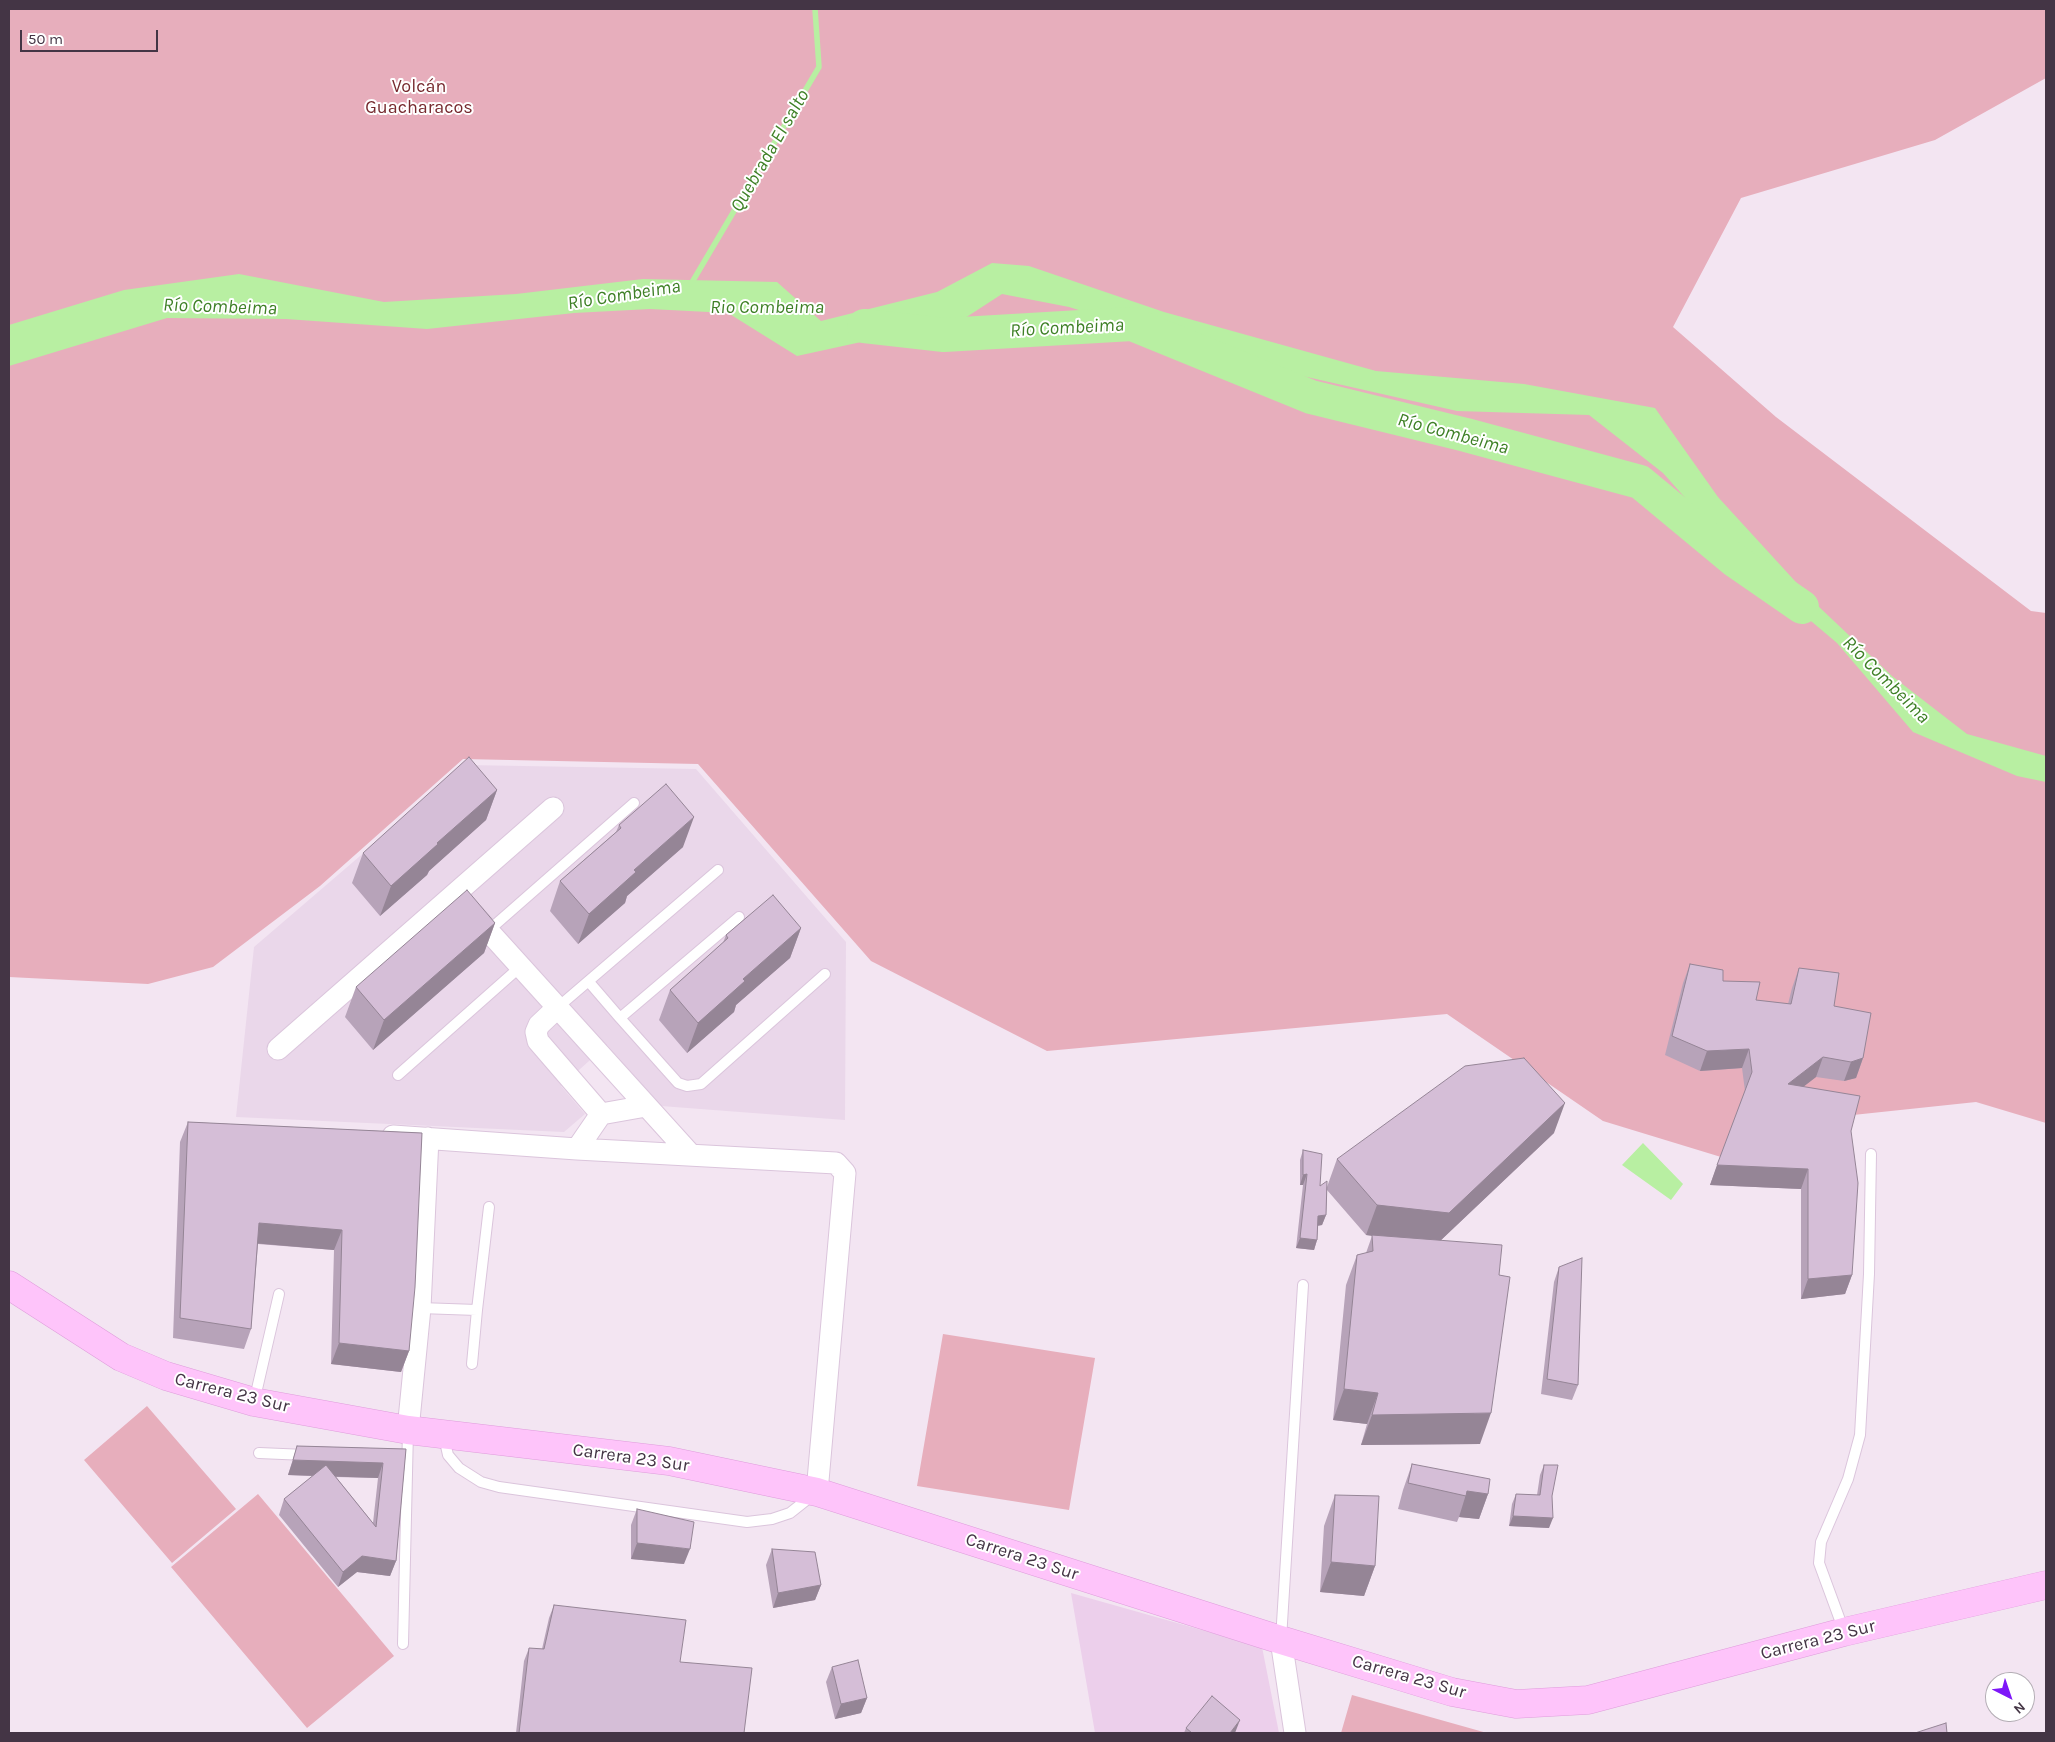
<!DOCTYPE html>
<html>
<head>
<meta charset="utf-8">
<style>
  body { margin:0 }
  #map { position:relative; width:2055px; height:1742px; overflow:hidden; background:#f3e5f2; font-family:Karla,sans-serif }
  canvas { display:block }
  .frame { position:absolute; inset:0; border:10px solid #443545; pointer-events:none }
  .north { position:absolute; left:1985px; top:1672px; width:50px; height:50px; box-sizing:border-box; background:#fff; border:1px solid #b4aeb5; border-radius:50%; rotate:139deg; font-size:14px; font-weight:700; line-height:20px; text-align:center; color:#443545 }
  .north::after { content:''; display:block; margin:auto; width:18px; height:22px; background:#7e17f8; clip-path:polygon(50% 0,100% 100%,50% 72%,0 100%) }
  .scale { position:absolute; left:20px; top:30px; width:138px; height:22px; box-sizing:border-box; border:2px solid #443545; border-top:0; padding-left:6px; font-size:15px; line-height:18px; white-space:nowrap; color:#443545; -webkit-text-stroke:4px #fff; paint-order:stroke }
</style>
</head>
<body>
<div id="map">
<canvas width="2055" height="1742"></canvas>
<div class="frame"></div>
<div class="north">N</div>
<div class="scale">50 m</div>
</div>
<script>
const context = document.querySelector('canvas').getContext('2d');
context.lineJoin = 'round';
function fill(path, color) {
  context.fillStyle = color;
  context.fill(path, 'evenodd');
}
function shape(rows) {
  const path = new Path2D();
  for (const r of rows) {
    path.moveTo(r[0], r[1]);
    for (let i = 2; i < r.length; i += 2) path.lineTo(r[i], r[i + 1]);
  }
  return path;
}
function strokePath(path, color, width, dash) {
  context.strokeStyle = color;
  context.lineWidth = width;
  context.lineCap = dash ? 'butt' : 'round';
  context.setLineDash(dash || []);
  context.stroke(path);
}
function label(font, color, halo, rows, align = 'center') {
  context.font = font + ' Karla,sans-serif';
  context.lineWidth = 4;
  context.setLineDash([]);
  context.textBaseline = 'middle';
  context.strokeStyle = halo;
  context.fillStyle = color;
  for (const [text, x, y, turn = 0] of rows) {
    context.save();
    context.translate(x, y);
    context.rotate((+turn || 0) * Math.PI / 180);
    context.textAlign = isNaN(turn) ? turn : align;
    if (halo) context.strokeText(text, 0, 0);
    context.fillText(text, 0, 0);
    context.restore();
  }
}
const residential = shape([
  [466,765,696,769,846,942,845,1120,661,1106,607,1045,561,1086,585,1114,564,1132,236,1117,254,947]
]);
const education = shape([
  [1071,1593,1262,1647,1279,1733,1095,1733]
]);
const green = shape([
  [9,9,2046,9,2046,78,1935,140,1741,198,1673,327,1776,417,2031,611,2046,613,2046,1123,1976,1102,1853,1115,1721,1157,1603,1121,1447,1014,1047,1051,871,961,698,764,463,759,320,886,213,967,148,984,9,977],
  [943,1334,1095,1358,1069,1510,917,1486],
  [147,1406,236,1509,172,1563,84,1460],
  [258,1494,394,1656,307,1728,171,1567],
  [1352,1695,1487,1733,1341,1733]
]);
const water = shape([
  [992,263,1029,266,1164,312,1376,371,1524,384,1655,408,1718,497,1816,604,1892,676,1967,734,2046,756,2046,782,2017,776,1913,732,1837,643,1747,567,1663,473,1589,415,1457,411,1263,367,1069,307,1002,294,962,320,797,356,728,313,650,309,574,313,427,329,286,319,167,318,9,366,9,325,124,290,239,274,384,302,516,294,643,279,777,282,821,321,937,292],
  [1643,1143,1683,1184,1671,1200,1622,1165]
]);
const stream = shape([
  [691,284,819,67,815,9]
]);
const river = shape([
  [864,326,944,335,1132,324,1311,397,1466,435,1640,482,1734,560,1802,607]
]);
const service = shape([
  [488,931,634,803],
  [589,982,620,1018,739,917],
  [557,1008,718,870],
  [620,1018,678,1083,687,1086,701,1084,825,974],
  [398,1075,520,967],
  [420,1308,477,1310,489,1207],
  [472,1364,477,1310],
  [254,1402,279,1294],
  [444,1437,448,1455,459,1468,481,1482,499,1487,747,1522,772,1519,790,1513,814,1494],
  [259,1453,306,1455],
  [1844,1631,1819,1563,1821,1542,1848,1479,1860,1435,1869,1274,1871,1154],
  [1281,1639,1303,1285],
  [403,1644,408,1431]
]);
const minor = shape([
  [473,914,691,1155],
  [557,1008,539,1025,536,1032,538,1041,601,1114],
  [278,1049,553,808],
  [393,1136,577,1149,836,1163,845,1173,817,1492],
  [577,1149,601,1114,646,1106],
  [408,1430,420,1308,428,1138],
  [1281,1640,1295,1733]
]);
const secondary = shape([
  [9,1285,121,1357,166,1376,254,1402,408,1430,669,1461,817,1492,1281,1640,1452,1692,1516,1704,1588,1700,1844,1632,2046,1585]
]);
const wall = shape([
  [497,790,486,820,429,871,427,875,380,916,352,883,363,853],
  [619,825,683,847,627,896,625,903,578,944,550,911,560,881,616,832],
  [495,923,484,953,373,1050,345,1017,356,987],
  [801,928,790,958,736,1005,734,1012,687,1053,659,1020,670,990,723,943,726,935],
  [1690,964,1756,1000,1788,1004,1792,988,1799,968,1834,1006,1863,1058,1856,1078,1844,1081,1816,1077,1803,1087,1851,1131,1852,1275,1845,1294,1801,1299,1801,1189,1710,1185,1745,1091,1742,1068,1700,1071,1665,1055,1683,983],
  [188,1122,422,1133,409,1351,401,1372,331,1364,334,1250,258,1244,251,1329,244,1349,173,1338,180,1142],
  [1554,1133,1441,1240,1480,1444,1361,1445,1367,1424,1333,1420,1346,1285,1357,1255,1366,1253,1372,1236,1366,1235,1327,1190,1326,1215,1322,1225,1318,1226,1317,1240,1314,1250,1296,1248,1303,1185,1300,1185,1300,1160,1303,1150,1320,1186,1327,1187,1337,1159],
  [1559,1267,1578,1385,1572,1400,1541,1394,1554,1282],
  [297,1446,406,1449,396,1561,390,1576,357,1572,338,1587,279,1515,284,1499,313,1476,288,1475],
  [336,1477,378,1478,373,1523],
  [1412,1464,1488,1494,1479,1519,1459,1517,1457,1522,1398,1509,1403,1490],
  [1544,1465,1552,1496,1549,1528,1509,1526,1512,1504,1516,1494,1537,1495,1540,1475],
  [1335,1495,1375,1566,1364,1596,1320,1592,1324,1526],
  [637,1509,684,1564,631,1559,631,1525],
  [772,1549,821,1585,815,1600,773,1608,766,1565],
  [554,1605,680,1662,744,1733,516,1733,524,1661,529,1648,542,1649,549,1618],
  [832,1667,867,1698,861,1713,835,1719,826,1682],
  [1186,1728,1235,1733,1184,1733]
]);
const shadedWall = shape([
  [497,790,486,820,429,871,427,875,380,916,391,886,437,843],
  [694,817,683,847,627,896,625,903,578,944,589,914,634,870],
  [495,923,484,953,373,1050,384,1020],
  [801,928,790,958,736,1005,734,1012,687,1053,698,1023,743,979],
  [1749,1049,1742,1068,1700,1071,1707,1051],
  [1823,1057,1816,1077,1781,1104,1788,1084],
  [1863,1058,1856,1078,1844,1081,1851,1062],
  [1565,1103,1554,1133,1438,1243,1366,1235,1377,1205],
  [1717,1165,1808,1169,1801,1189,1710,1185],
  [1307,1174,1303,1185,1300,1185,1303,1175],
  [1326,1215,1322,1225,1314,1226,1318,1216],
  [259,1223,342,1230,334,1250,252,1243],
  [1300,1238,1317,1240,1314,1250,1296,1248],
  [1852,1275,1845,1294,1801,1299,1808,1279],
  [339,1343,409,1351,401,1372,331,1364],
  [1344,1389,1378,1393,1367,1424,1333,1420],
  [1491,1413,1480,1444,1361,1445,1372,1415],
  [293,1460,383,1463,378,1478,288,1475],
  [1467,1491,1488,1494,1479,1519,1459,1517],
  [1513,1516,1553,1518,1549,1528,1509,1526],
  [637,1543,690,1549,684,1564,631,1559],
  [362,1556,396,1561,390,1576,357,1572,338,1587,343,1572],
  [1331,1562,1375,1566,1364,1596,1320,1592],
  [821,1585,815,1600,773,1608,778,1593],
  [867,1698,861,1713,835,1719,841,1704],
  [1240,1720,1235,1733,1230,1733]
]);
const building = shape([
  [469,757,497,790,437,843,438,844,391,886,363,853,469,757],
  [666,784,694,817,634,870,636,872,589,914,560,881,621,828,619,825,666,784],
  [467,890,495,923,384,1020,356,987,467,890],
  [773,895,801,928,743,979,745,981,698,1023,670,990,728,938,726,935,773,895],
  [1690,964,1723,970,1723,981,1760,982,1756,1000,1791,1004,1799,968,1839,973,1834,1006,1871,1013,1863,1058,1851,1062,1823,1057,1788,1084,1860,1096,1851,1131,1858,1183,1852,1275,1808,1279,1808,1169,1717,1165,1752,1072,1749,1049,1707,1051,1672,1036,1690,964],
  [1524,1058,1565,1103,1449,1213,1377,1205,1337,1159,1465,1066,1524,1058],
  [188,1122,422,1133,415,1287,409,1351,339,1343,342,1230,259,1223,251,1329,180,1318,188,1122],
  [1303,1150,1322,1154,1320,1186,1327,1181,1326,1215,1318,1216,1317,1240,1300,1238,1307,1174,1303,1175,1303,1150],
  [1372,1235,1502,1245,1499,1275,1510,1277,1491,1413,1372,1415,1378,1393,1344,1389,1357,1255,1373,1251,1372,1235],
  [1582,1258,1578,1385,1547,1379,1559,1267,1582,1258],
  [297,1446,406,1449,396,1561,362,1556,343,1572,284,1499,326,1465,376,1527,383,1463,293,1460,297,1446],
  [1412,1464,1490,1479,1488,1494,1467,1491,1466,1496,1408,1483,1412,1464],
  [1544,1465,1558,1465,1552,1496,1553,1518,1513,1516,1516,1494,1540,1495,1544,1465],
  [1335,1495,1379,1496,1375,1566,1331,1562,1335,1495],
  [637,1509,694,1522,690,1549,637,1543,637,1509],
  [772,1549,815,1552,821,1585,778,1593,772,1549],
  [554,1605,686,1620,680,1662,752,1668,744,1733,519,1733,529,1648,544,1649,554,1605],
  [858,1660,867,1698,841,1704,832,1667,858,1660],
  [1212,1696,1240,1720,1230,1733,1192,1733,1186,1728,1212,1696],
  [1946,1723,1947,1733,1915,1733,1946,1723]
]);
const parkNames = [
  ["Volcán",419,87],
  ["Guacharacos",419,108]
];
const streetNames = [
  ["Carrera 23 Sur",232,1393,14],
  ["Carrera 23 Sur",631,1458,8],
  ["Carrera 23 Sur",1022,1557,18],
  ["Carrera 23 Sur",1818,1640,-14],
  ["Carrera 23 Sur",1409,1677,16]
];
const waterNames = [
  ["Quebrada El salto",770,151,-60],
  ["Río Combeima",624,295,-9],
  ["Río Combeima",220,307,2],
  ["Rio Combeima",767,308],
  ["Río Combeima",1067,328,-3],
  ["Río Combeima",1453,434,15],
  ["Río Combeima",1886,680,45]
];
fill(residential, '#ead7ea');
fill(education, '#eccfeb');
fill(green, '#e7aebc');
fill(water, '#b8efa2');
strokePath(stream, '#b8efa2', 5.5);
strokePath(river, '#b8efa2', 34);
strokePath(service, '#dbc5dc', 12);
strokePath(minor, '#dbc5dc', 23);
strokePath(secondary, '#de9ddb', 29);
strokePath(service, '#fff', 10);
strokePath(minor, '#fff', 21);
strokePath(secondary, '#fec4fa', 28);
fill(wall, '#b7a3b9');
fill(shadedWall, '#958596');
fill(building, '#d5bed7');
strokePath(building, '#958596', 1);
label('18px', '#76292e', '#fff', parkNames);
label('18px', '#443545', '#fff', streetNames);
label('italic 19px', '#3e8026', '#fff', waterNames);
</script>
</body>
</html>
